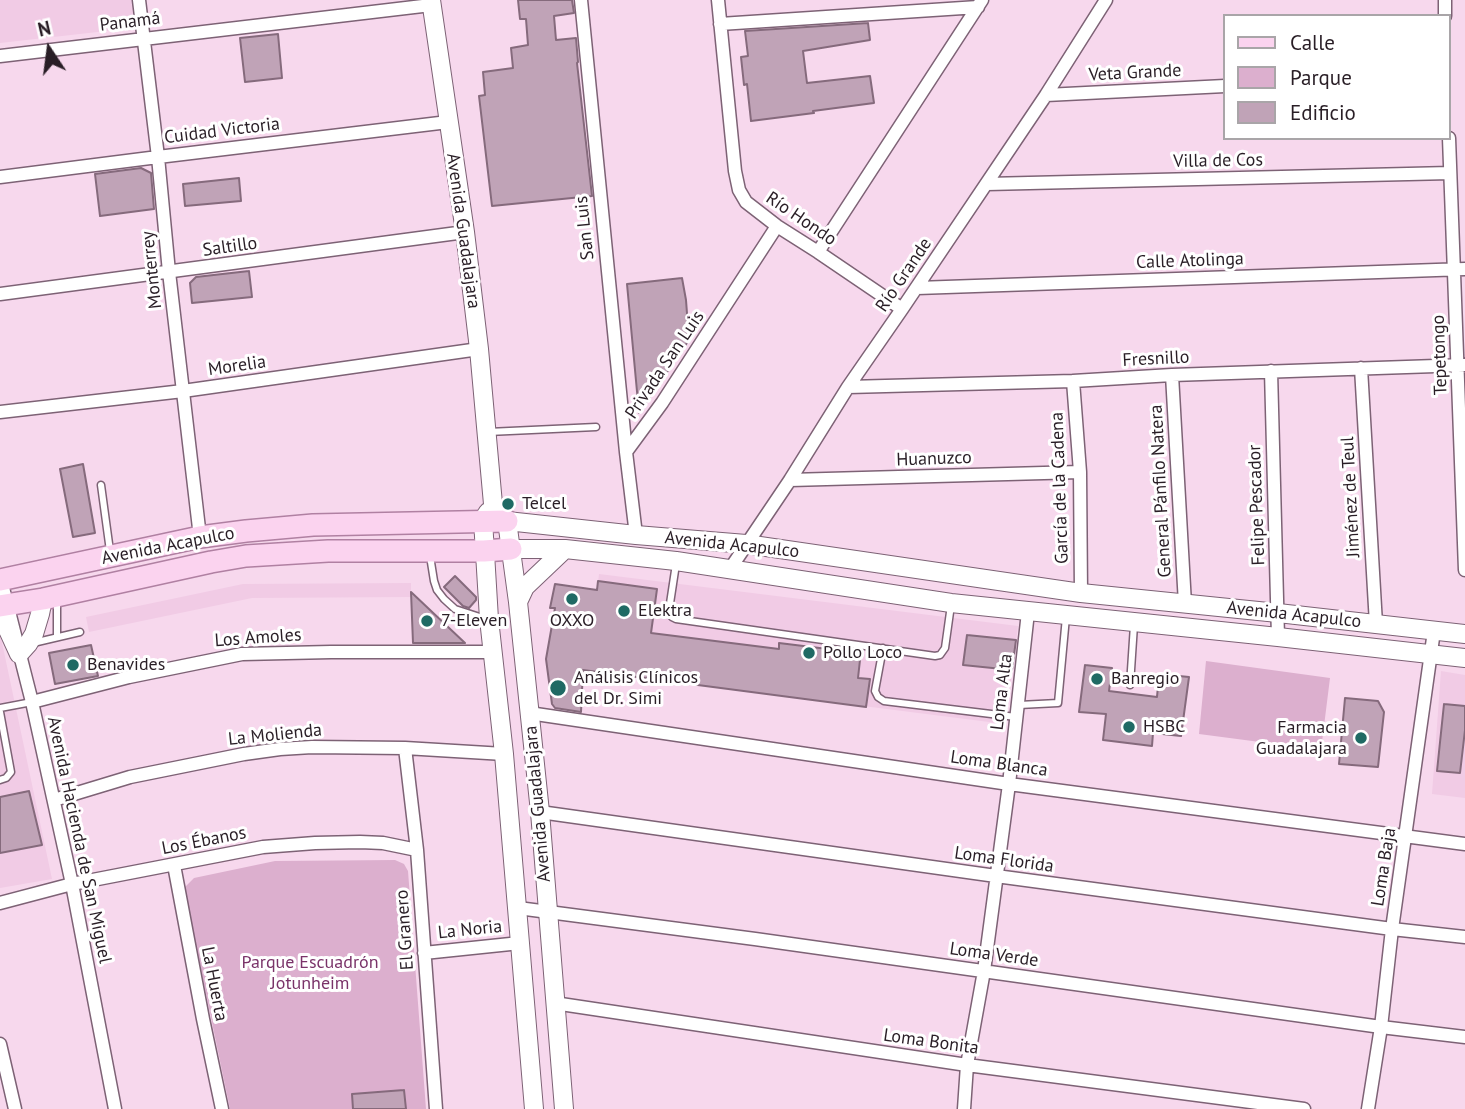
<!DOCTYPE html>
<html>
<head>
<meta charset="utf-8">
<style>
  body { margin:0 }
  #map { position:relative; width:1465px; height:1109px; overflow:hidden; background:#f7d8ed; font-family:"PT Sans",sans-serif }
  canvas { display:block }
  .legend { position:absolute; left:1223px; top:14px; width:228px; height:126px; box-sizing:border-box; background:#fff; border:2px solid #a9a5a8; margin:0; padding:9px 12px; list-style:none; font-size:21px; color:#291e26 }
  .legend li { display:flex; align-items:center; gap:14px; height:35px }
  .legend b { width:35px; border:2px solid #a9a5a8 }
  .north { position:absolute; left:14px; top:14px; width:70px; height:70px; -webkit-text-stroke:5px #fff; paint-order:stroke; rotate:347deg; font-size:19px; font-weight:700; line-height:28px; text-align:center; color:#291e26 }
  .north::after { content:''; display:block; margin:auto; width:24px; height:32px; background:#291e26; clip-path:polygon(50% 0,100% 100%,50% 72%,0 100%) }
</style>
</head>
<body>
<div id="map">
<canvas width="1465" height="1109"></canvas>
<ul class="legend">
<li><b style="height:9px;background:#fbd3ef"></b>Calle</li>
<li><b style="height:19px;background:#dcafce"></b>Parque</li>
<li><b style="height:19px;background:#c0a3b7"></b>Edificio</li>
</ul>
<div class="north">N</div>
</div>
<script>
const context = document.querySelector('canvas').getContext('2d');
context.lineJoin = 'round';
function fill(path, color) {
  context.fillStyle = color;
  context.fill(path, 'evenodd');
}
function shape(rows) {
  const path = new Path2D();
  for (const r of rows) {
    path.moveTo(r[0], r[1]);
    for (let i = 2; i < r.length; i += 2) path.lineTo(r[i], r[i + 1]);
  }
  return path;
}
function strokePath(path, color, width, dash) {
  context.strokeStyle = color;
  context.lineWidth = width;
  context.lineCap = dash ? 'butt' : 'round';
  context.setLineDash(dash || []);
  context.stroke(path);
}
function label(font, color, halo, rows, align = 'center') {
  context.font = font + ' "PT Sans",sans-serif';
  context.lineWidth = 6;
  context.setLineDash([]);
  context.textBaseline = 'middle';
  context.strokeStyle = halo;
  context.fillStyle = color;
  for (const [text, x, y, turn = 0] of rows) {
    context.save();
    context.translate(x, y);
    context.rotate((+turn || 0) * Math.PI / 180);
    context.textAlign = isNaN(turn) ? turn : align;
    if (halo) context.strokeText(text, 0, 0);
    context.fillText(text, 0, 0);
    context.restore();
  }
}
const built = shape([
  [0,0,131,0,134,17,132,26,124,29,0,43],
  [599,574,1018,626,1005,724,587,671],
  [411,583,411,597,252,598,89,632,86,617,243,584],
  [0,633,52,879,0,888],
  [1441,671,1465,675,1465,798,1432,794]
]);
const green = shape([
  [1206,661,1330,678,1321,750,1199,734],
  [395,860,404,864,408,871,426,1109,230,1109,184,888,194,878,275,861]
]);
const building = shape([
  [518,0,572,0,574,13,554,16,556,40,576,38,578,62,577,63,592,196,492,206,479,96,485,95,483,72,513,68,511,48,528,45,526,19,520,19,518,0],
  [868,23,870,40,803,51,807,83,870,76,874,103,813,111,814,113,751,121,747,84,744,85,741,57,748,56,745,31,868,23],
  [278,34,282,78,245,82,240,38,278,34],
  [141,168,151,173,154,209,100,216,95,174,141,168],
  [239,178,241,201,185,206,183,184,239,178],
  [249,271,252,297,192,303,190,283,196,277,249,271],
  [682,278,686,300,689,340,639,413,627,284,682,278],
  [83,464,95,533,73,537,60,469,83,464],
  [455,576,476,597,476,600,469,608,463,606,444,587,455,576],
  [598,581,657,589,651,633,779,649,779,643,844,651,843,658,860,660,858,678,870,679,866,707,583,670,581,712,555,708,552,704,546,659,555,608,550,608,555,584,597,590,598,581],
  [411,592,465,643,413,643,411,592],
  [967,635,1016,640,1012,670,963,665,967,635],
  [91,645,98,676,55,684,49,653,91,645],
  [1085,665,1112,668,1109,691,1157,697,1159,674,1189,677,1181,736,1153,733,1152,746,1103,740,1106,714,1079,712,1085,665],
  [1345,698,1378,701,1384,712,1378,767,1339,764,1345,698],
  [1444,704,1465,706,1465,730,1460,773,1437,771,1444,704],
  [29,791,42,845,0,853,0,797,29,791],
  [404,1090,406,1109,353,1109,352,1094,404,1090]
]);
const service = shape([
  [488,432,596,427],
  [101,485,110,551],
  [430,556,434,581,437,590,444,599,455,609,486,619],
  [676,564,669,610,672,617,676,619,935,656,940,655,945,648,951,605],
  [57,601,57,637],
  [33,643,80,632],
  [883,648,875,691,878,697,884,701,1016,717],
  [1130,685,1134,625],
  [1019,705,1058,703,1066,617],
  [0,708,32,702],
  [0,712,11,772,6,778,0,780]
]);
const minor = shape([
  [139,0,158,157,169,272,200,537],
  [581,0,626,452],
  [718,0,735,171,739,190,746,202,777,226,818,252,902,309],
  [1445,0,1445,16],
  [720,24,978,7],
  [0,56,431,5],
  [1046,95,1225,86],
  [1449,138,1465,570],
  [0,177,158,157,448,122],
  [987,184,1450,173],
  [818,252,982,0],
  [917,288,1465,269],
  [0,294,465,232],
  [1361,368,1376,624],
  [1271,371,1278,637],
  [1172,375,1185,604],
  [1073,381,1080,472,1081,593],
  [848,387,1073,381,1172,375,1465,365],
  [0,412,183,391,479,349],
  [790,480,1080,472],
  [636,535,626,452,662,403,777,226],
  [730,569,790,480,848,387,902,309,1046,95,1106,0],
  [1,580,32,702,72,884,115,1109],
  [32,702,129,677,242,654,331,652,492,652],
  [529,713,1009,784,1465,844],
  [405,748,417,850,436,1109],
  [54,800,130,777,244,754,280,749,312,747,405,748,504,754],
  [540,812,996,876,1392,929,1465,937],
  [174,865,203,1019,222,1109],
  [0,903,72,884,263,847,315,843,360,842,383,843,417,850],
  [518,908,755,939,1381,1027,1465,1037],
  [424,953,520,943],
  [554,1003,967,1065,1304,1109],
  [0,1044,15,1109],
  [964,1109,967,1065,984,971,1009,784,1028,612],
  [1368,1109,1381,1027,1392,929,1434,631]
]);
const secondary = shape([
  [431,0,465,232,479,349,493,504,507,521,518,602,540,812,564,1109],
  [488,512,483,520,489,619,504,754,534,1109],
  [507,521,636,535,746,544,1081,593,1278,613,1465,634],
  [511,549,565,549,676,561,951,603,1278,637,1465,658],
  [518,602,525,587,565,549],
  [0,620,8,630,19,654,28,644,34,634,40,614,43,599]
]);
const primary = shape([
  [0,580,200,537,246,531,313,525,507,521],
  [0,606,43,599,211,562,246,556,328,551,484,551,511,549]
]);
const markers = [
  [508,504,7,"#1f6a64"],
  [572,599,7,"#1f6a64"],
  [624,611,7,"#1f6a64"],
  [427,621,7,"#1f6a64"],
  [809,653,7,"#1f6a64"],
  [73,665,7,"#1f6a64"],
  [1097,679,7,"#1f6a64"],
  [558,688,9,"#1f6a64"],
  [1129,727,7,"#1f6a64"],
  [1361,738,7,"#1f6a64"]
];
const streetNames = [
  ["Panamá",130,22,-7],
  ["Veta Grande",1135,73,-3],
  ["Cuidad Victoria",222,131,-7],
  ["Villa de Cos",1218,161,-1],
  ["Río Hondo",801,219,34],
  ["San Luis",585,228,-96],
  ["Avenida Guadalajara",463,231,82],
  ["Saltillo",230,247,-8],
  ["Calle Atolinga",1190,261,-2],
  ["Monterrey",152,270,-96],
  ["Río Grande",904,275,-56],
  ["Tepetongo",1440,355,-92],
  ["Fresnillo",1156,359,-3],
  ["Privada San Luis",665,365,-56],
  ["Morelia",237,366,-8],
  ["Huanuzco",934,459,-2],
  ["García de la Cadena",1060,488,-92],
  ["General Pánfilo Natera",1161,491,-93],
  ["Jiménez de Teul",1351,497,-93],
  ["Felipe Pescador",1257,505,-92],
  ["Avenida Acapulco",732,545,6],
  ["Avenida Acapulco",168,546,-11],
  ["Avenida Acapulco",1294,615,6],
  ["Los Amoles",258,638,-4],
  ["Loma Alta",1002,692,-83],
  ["La Molienda",275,735,-6],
  ["Loma Blanca",999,764,8],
  ["Avenida Guadalajara",538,804,-95],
  ["Avenida Hacienda de San Miguel",79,840,78],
  ["Los Ébanos",204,841,-11],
  ["Loma Florida",1004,860,8],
  ["Loma Baja",1384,867,-81],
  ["El Granero",405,930,-94],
  ["La Noria",470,930,-6],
  ["Loma Verde",994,955,8],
  ["La Huerta",214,984,79],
  ["Loma Bonita",931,1042,8]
];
const poiNames = [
  ["Telcel",522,504],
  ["Elektra",638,611],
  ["7-Eleven",441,621],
  ["OXXO",572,621,"center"],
  ["Pollo Loco",823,653],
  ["Benavides",87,665],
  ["Análisis Clínicos",574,678],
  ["del Dr. Simi",574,699],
  ["Banregio",1111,679],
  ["HSBC",1143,727],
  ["Farmacia",1347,728,"right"],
  ["Guadalajara",1347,749,"right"]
];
const parkNames = [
  ["Parque Escuadrón",310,963],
  ["Jotunheim",310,984]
];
fill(built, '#f1cbe5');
fill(green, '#dcafce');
fill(building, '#c0a3b7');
strokePath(building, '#856a7c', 2);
strokePath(service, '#7d6275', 9);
strokePath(minor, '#7d6275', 15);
strokePath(secondary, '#7d6275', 20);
strokePath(primary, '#b080a2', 24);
strokePath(service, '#fff', 6);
strokePath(minor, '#fff', 12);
strokePath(secondary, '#fff', 18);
strokePath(primary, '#fbd3ef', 21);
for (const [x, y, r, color] of markers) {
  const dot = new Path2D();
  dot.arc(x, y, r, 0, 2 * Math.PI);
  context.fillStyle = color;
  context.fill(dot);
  strokePath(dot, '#fff', 2.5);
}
label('18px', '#291e26', '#fff', streetNames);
label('18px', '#291e26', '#fff', poiNames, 'left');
label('18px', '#7a3369', '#fff', parkNames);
</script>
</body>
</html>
